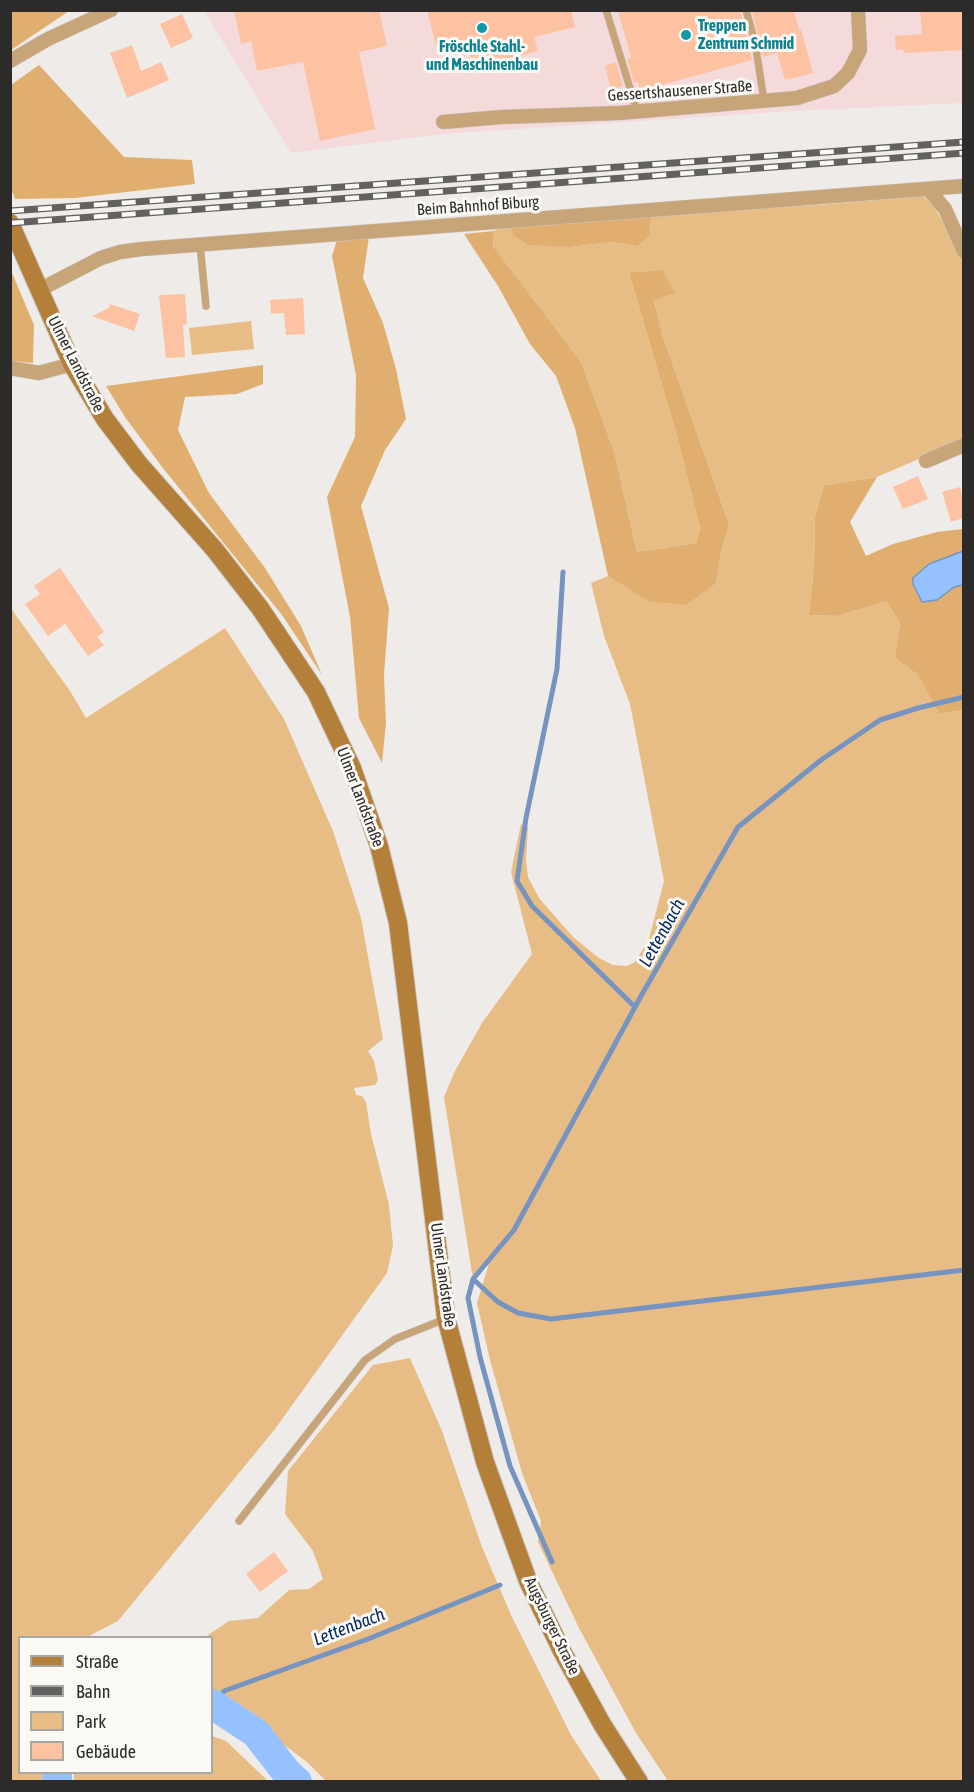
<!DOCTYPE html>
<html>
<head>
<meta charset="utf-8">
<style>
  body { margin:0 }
  #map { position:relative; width:974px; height:1792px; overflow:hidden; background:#eeebe8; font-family:"Asap Condensed",sans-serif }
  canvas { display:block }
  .frame { position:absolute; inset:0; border:12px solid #2c2b2a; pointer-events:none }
  .legend { position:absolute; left:18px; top:1636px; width:195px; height:138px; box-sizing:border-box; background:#fbf9f5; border:2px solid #a8a7a4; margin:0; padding:8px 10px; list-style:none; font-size:18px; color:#2c2b2a }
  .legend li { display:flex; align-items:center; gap:12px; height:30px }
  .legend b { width:30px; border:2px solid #a8a7a4 }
</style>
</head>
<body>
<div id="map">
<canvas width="974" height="1792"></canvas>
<div class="frame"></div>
<ul class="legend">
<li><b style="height:8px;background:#b48039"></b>Straße</li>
<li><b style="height:8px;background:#63615f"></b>Bahn</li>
<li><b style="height:16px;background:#e8bd85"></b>Park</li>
<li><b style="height:16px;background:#fcc2a2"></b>Gebäude</li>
</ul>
</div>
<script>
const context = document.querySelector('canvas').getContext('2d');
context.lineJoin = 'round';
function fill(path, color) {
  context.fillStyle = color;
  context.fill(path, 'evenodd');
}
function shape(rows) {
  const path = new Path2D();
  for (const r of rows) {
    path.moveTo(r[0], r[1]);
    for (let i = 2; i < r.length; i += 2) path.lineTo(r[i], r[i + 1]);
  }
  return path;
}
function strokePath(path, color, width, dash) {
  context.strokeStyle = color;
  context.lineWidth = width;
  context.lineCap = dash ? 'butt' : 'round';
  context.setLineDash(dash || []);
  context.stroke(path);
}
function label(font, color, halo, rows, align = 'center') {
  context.font = font + ' "Asap Condensed",sans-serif';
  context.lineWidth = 6;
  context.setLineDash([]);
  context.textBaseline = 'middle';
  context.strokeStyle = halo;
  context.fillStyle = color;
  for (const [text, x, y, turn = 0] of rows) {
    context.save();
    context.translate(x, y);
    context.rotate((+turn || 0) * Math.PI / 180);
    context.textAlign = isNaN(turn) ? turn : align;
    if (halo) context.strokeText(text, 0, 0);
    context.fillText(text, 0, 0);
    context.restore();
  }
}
const industrial = shape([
  [204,11,963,11,963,103,794,111,442,134,291,153]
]);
const green = shape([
  [923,196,933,205,955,243,963,263,963,440,877,477,824,485,815,517,814,565,809,615,838,616,886,601,900,623,895,658,918,675,939,714,963,710,963,1781,668,1781,636,1733,579,1628,538,1542,541,1521,522,1473,490,1360,477,1303,490,1260,473,1279,444,1097,455,1071,482,1023,532,954,511,872,521,824,528,827,526,860,528,877,539,898,573,937,599,958,613,965,627,966,635,962,649,939,664,881,630,704,604,636,591,583,608,576,647,601,716,583,721,553,729,524,662,334,654,299,629,273,677,436,700,528,696,543,637,552,614,451,581,362,493,246,494,231,512,222,570,247,611,242,637,246,651,214,818,205],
  [251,321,254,349,192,355,189,328],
  [10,607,70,691,86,718,225,628,284,719,333,831,361,918,383,1039,368,1051,374,1061,378,1080,375,1085,354,1088,356,1095,362,1096,366,1102,371,1134,389,1205,393,1246,387,1273,275,1429,118,1621,87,1637,20,1638,20,1772,41,1773,45,1782,10,1781],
  [410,1358,442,1431,482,1547,511,1615,571,1735,601,1781,326,1781,307,1762,212,1691,212,1638,205,1637,229,1621,258,1618,289,1590,309,1589,323,1579,313,1551,285,1514,288,1471,373,1365],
  [212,1736,226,1741,268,1781,74,1781,74,1773,212,1772]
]);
const forest = shape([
  [39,10,69,11,11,50,11,12],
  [39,65,124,157,192,160,195,184,75,198,15,199,10,186,11,85],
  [651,214,649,236,637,246,611,242,570,247,528,245,513,235,512,222],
  [494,231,493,246,581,362,614,451,637,552,696,543,700,528,677,436,629,273,662,270,675,293,654,300,662,334,729,524,721,553,716,583,686,605,647,601,608,576,575,428,556,376,530,344,498,286,464,234],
  [369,237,363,278,383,323,396,369,406,419,385,450,361,506,389,608,384,675,386,723,382,763,359,718,350,617,327,497,355,437,356,375,332,256,337,240],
  [10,268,34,325,33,363,11,361],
  [263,365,263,384,237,394,185,397,178,430,209,493,265,568,301,626,322,675,282,615,162,467,125,417,106,386],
  [877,477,850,522,866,556,893,544,937,532,963,529,963,551,929,564,937,600,954,587,963,585,963,710,939,714,918,675,895,658,900,623,886,601,838,616,809,615,814,565,815,517,824,485]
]);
const water = shape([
  [963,551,963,585,954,587,937,600,922,602,913,584,913,578,929,564,963,551]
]);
const stream = shape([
  [563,572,557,669,526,818,517,881,532,906,635,1007],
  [473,1279,498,1302,518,1313,551,1319,964,1270],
  [552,1562,510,1466,480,1357,468,1298,473,1279,514,1230,641,996,738,827,821,760,880,720,918,708,964,697],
  [214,1705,224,1691,368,1639,500,1585]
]);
const river = shape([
  [212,1704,256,1733,287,1773,297,1782],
  [57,1772,57,1782]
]);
const building = shape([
  [234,10,379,10,387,46,359,52,375,129,320,141,303,62,257,71,251,41,241,44],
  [427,10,571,10,575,27,534,37,538,51,487,65,474,61,462,45,438,53],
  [618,10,740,10,752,60,640,91,638,82,634,83,627,59,631,58],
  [752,10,794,10,799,30,801,29,813,73,785,80,777,53,763,57],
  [920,10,963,10,963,50,904,53,903,49,896,50,895,36,922,34],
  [182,14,193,38,171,48,160,24],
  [132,45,141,71,161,62,169,80,127,98,110,53],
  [616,62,623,86,611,89,605,66],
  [185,294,187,324,183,325,185,357,166,358,159,295],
  [303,298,305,334,286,335,284,313,271,314,270,300],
  [110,304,140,314,134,331,92,316,109,308],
  [918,476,928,499,903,509,893,487],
  [960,487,963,499,963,518,951,522,942,492],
  [60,568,104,632,97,637,104,645,88,656,65,624,48,636,25,604,40,594,34,586],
  [274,1552,288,1571,260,1592,246,1574]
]);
const lane = shape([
  [606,10,637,111],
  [746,10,755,42,764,101],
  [200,245,206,306],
  [239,1521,365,1360,395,1339,445,1319]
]);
const street = shape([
  [10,61,48,39,111,10],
  [443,122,502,117,619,113,797,98,834,86,848,73,860,50,858,10],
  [928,189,945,209,964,252],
  [39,290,101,258,120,252,142,249,964,186],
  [10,368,39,373,72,364],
  [926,461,964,445]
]);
const secondary = shape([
  [10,223,72,364,105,419,139,464,215,550,260,608,316,692,352,768,379,846,398,923,446,1318,485,1462,528,1581,563,1653,602,1724,639,1782]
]);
const rail = shape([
  [10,211,964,142],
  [10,223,964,153]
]);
const markers = [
  [482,28,6,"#0f9aa8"],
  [686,35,6,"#0f9aa8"]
];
const cultureNames = [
  ["Treppen",698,26],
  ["Zentrum Schmid",698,44],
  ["Fröschle Stahl-",482,47,"center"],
  ["und Maschinenbau",482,65,"center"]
];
const streetNames = [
  ["Gessertshausener Straße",680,91,-4],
  ["Beim Bahnhof Biburg",478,206,-4],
  ["Ulmer Landstraße",76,364,63],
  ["Ulmer Landstraße",360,797,69],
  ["Ulmer Landstraße",443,1275,82],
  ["Augsburger Straße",552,1626,64]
];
const waterNames = [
  ["Lettenbach",662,933,-61],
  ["Lettenbach",349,1627,-21]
];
fill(industrial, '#f5dadc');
fill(green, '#e8bd85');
fill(forest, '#e0af6f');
fill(water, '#96c1ff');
strokePath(water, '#7694bf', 1.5);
strokePath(stream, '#7694bf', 5);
strokePath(river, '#96c1ff', 30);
fill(building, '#fcc2a2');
strokePath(lane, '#cbc8c6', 8);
strokePath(street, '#cbc8c6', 15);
strokePath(secondary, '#cbc8c6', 20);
strokePath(lane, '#c8a479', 7);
strokePath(street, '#c8a479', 14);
strokePath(secondary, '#b48039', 18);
strokePath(rail, '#63615f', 7);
strokePath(rail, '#fbf9f5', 4.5, [14]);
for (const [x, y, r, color] of markers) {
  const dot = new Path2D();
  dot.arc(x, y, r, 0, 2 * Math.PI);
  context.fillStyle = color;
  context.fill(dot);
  strokePath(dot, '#fbf9f5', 2);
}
label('bold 16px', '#0d838f', '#fbf9f5', cultureNames, 'left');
label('16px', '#2c2b2a', '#fbf9f5', streetNames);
label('italic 18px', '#00275b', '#fbf9f5', waterNames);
</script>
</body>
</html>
